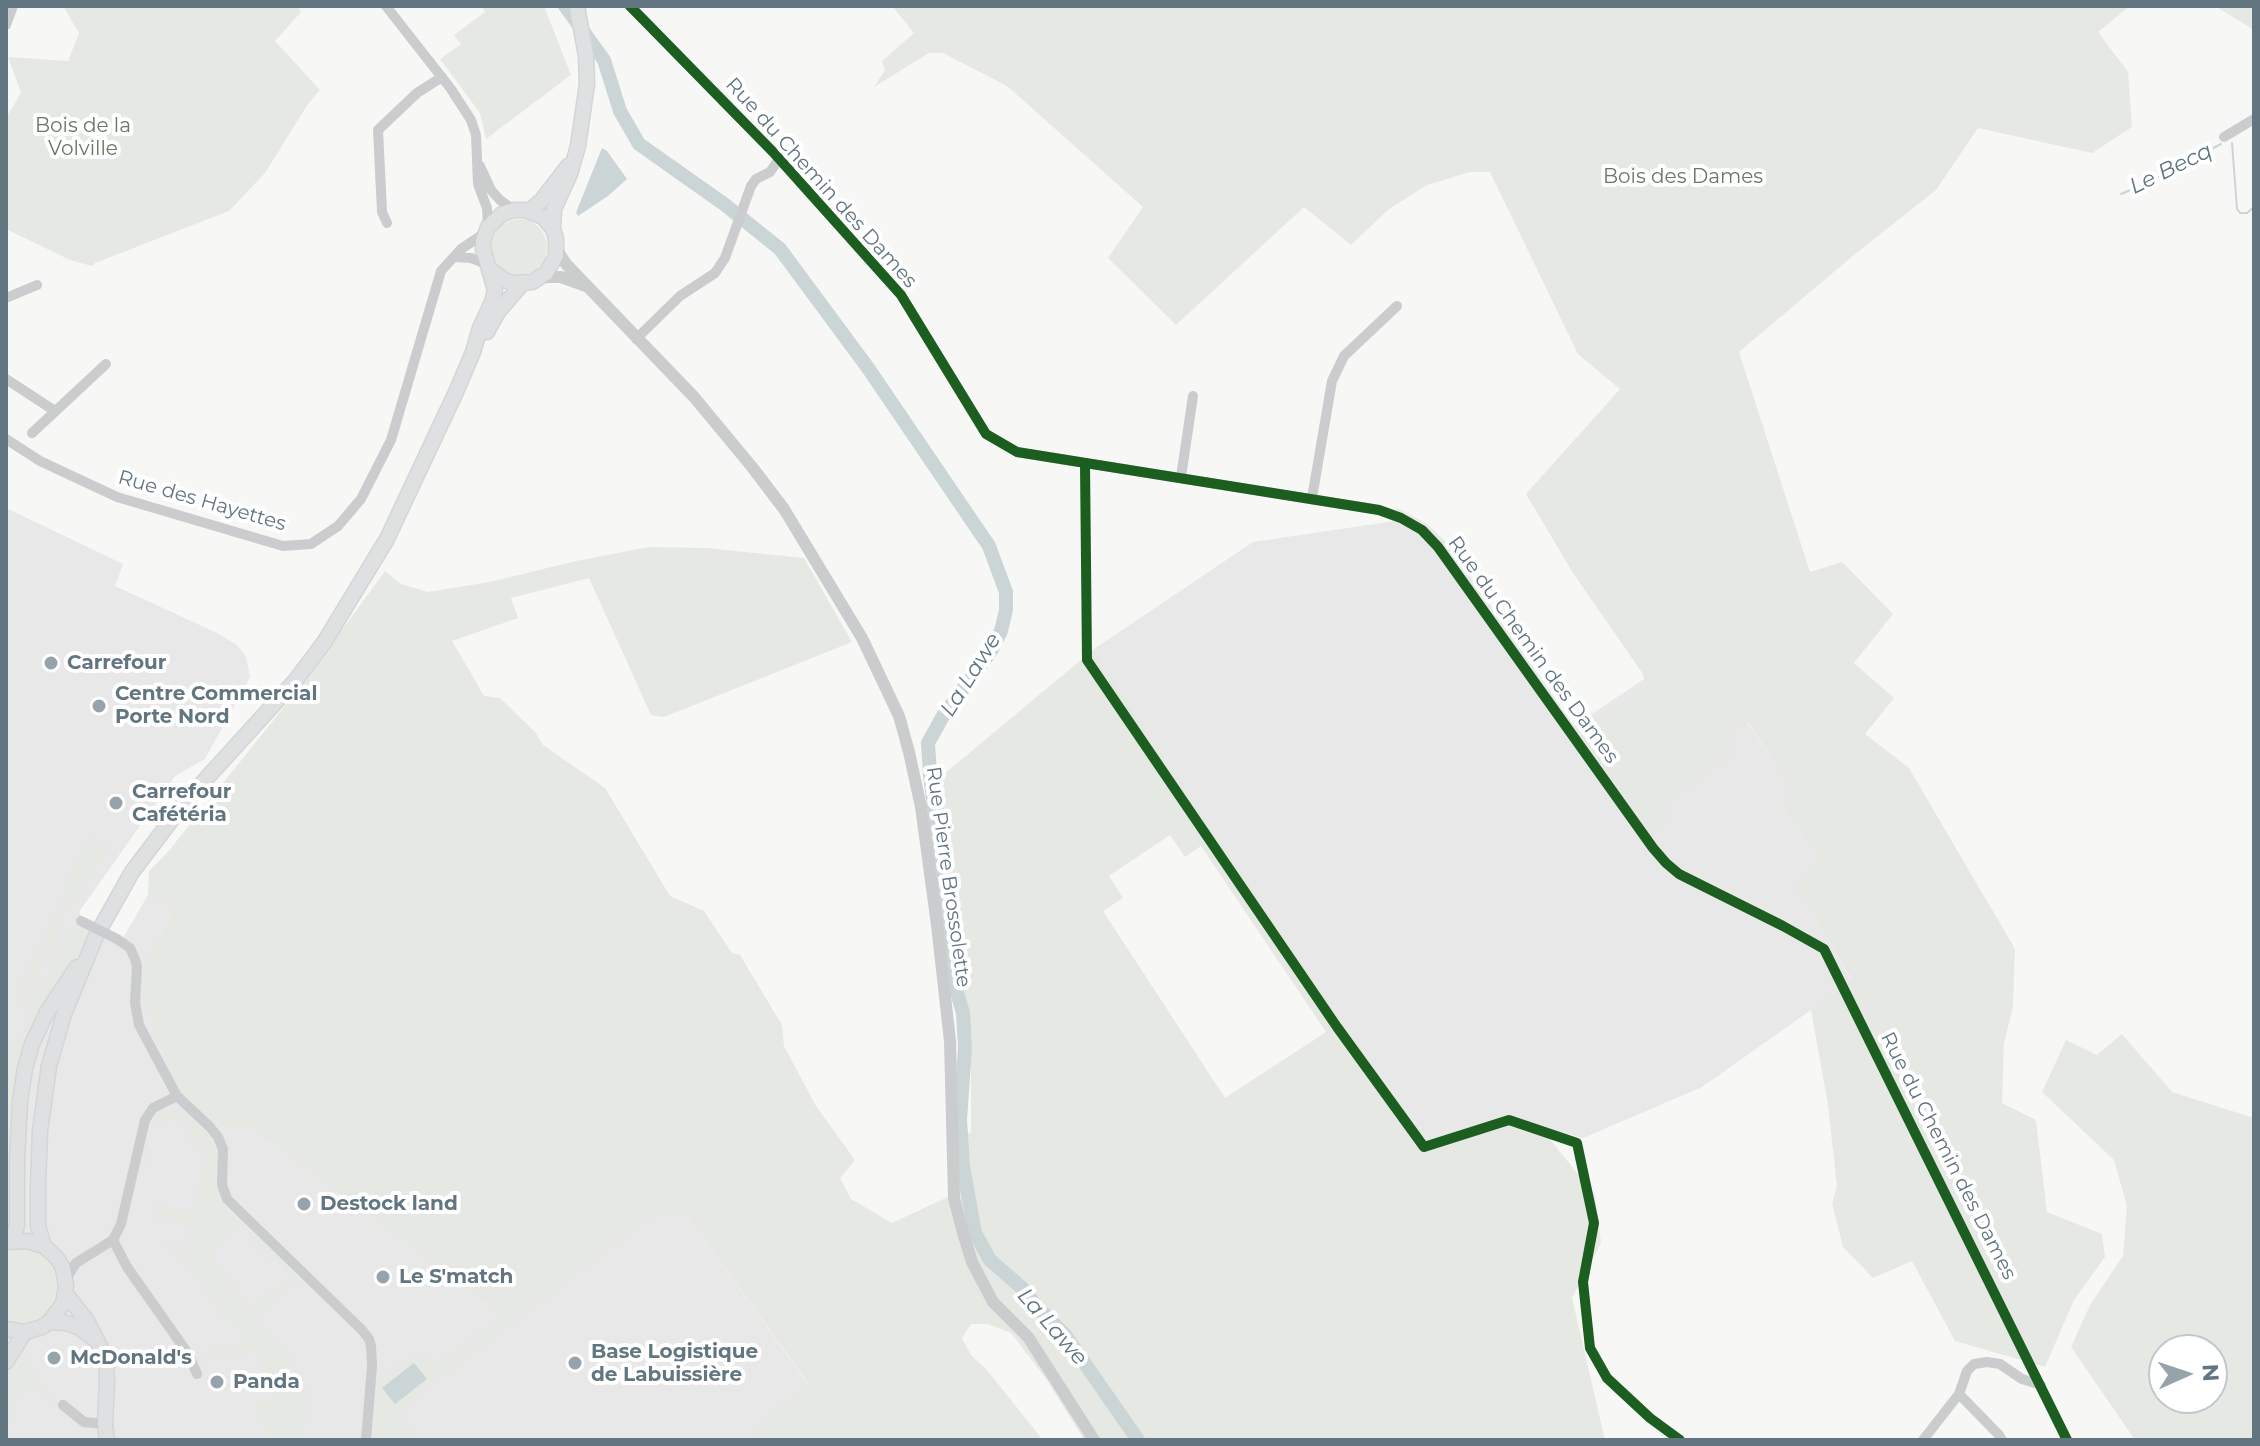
<!DOCTYPE html>
<html>
<head>
<meta charset="utf-8">
<style>
  body { margin:0 }
  #map { position:relative; width:2260px; height:1446px; overflow:hidden; background:#f7f7f6; font-family:Montserrat,sans-serif }
  canvas { display:block }
  .frame { position:absolute; inset:0; border:8px solid #627681; pointer-events:none }
  .north { position:absolute; left:2148px; top:1334px; width:80px; height:80px; box-sizing:border-box; background:#fff; border:2px solid #c0c8cd; border-radius:50%; rotate:87deg; font-size:22px; font-weight:700; line-height:32px; text-align:center; color:#627681 }
  .north::after { content:''; display:block; margin:auto; width:28px; height:36px; background:#96a3aa; clip-path:polygon(50% 0,100% 100%,50% 72%,0 100%) }
</style>
</head>
<body>
<div id="map">
<canvas width="2260" height="1446"></canvas>
<div class="frame"></div>
<div class="north">N</div>
</div>
<script>
const context = document.querySelector('canvas').getContext('2d');
context.lineJoin = 'round';
function fill(path, color) {
  context.fillStyle = color;
  context.fill(path, 'evenodd');
}
function shape(rows) {
  const path = new Path2D();
  for (const r of rows) {
    if (r.length === 3) {
      path.moveTo(r[0] + r[2], r[1]);
      path.arc(r[0], r[1], r[2], 0, 2 * Math.PI);
      continue;
    }
    path.moveTo(r[0], r[1]);
    for (let i = 2; i < r.length; i += 2) path.lineTo(r[i], r[i + 1]);
  }
  return path;
}
function strokePath(path, color, width, dash) {
  context.strokeStyle = color;
  context.lineWidth = width;
  context.lineCap = dash ? 'butt' : 'round';
  context.setLineDash(dash || []);
  context.stroke(path);
}
function label(font, color, halo, rows, align = 'center') {
  context.font = font + ' Montserrat,sans-serif';
  context.lineWidth = 8;
  context.setLineDash([]);
  context.textBaseline = 'middle';
  context.strokeStyle = halo;
  context.fillStyle = color;
  for (const [text, x, y, turn = 0] of rows) {
    context.save();
    context.translate(x, y);
    context.rotate((+turn || 0) * Math.PI / 180);
    context.textAlign = isNaN(turn) ? turn : align;
    if (halo) context.strokeText(text, 0, 0);
    context.fillText(text, 0, 0);
    context.restore();
  }
}
const built = shape([
  [6,508,123,564,115,586,217,633,237,645,246,657,250,677,205,759,175,776,79,912,84,920,123,938,148,895,173,910,156,942,248,1127,502,1315,674,1198,808,1384,744,1440,6,1440],
  [1397,508,1426,523,1449,545,1574,726,1644,679,1658,679,1747,722,1793,790,1778,801,1817,856,1797,888,1852,981,1702,1087,1583,1138,1539,1126,1507,1113,1427,1139,1358,1044,1094,649,1253,542,1395,521]
]);
const green = shape([
  [63,6,297,6,301,12,275,41,320,90,308,104,265,173,229,211,95,263,92,266,70,260,6,229,6,118,21,93,8,57,68,61,79,33],
  [481,6,544,6,571,75,486,139,480,113,440,59,461,44,454,35,485,12],
  [892,6,2130,6,2098,32,2128,72,2132,127,2092,153,1978,128,1936,190,1854,255,1739,352,1810,572,1842,562,1893,614,1854,663,1894,698,1865,734,1909,768,2015,949,2013,1007,2004,1043,2002,1103,2036,1120,2047,1212,2102,1234,2105,1257,2074,1300,2045,1367,1955,1341,1912,1261,1873,1278,1843,1247,1832,1203,1837,1187,1828,1105,1811,1010,1852,980,1796,887,1817,856,1778,801,1792,790,1748,722,1727,736,1737,751,1664,804,1673,818,1652,834,1579,731,1656,680,1644,679,1643,674,1573,573,1526,494,1620,389,1578,354,1490,172,1470,172,1427,185,1389,209,1351,245,1304,207,1176,325,1108,258,1143,207,1007,86,943,53,929,53,874,87,885,70,882,61,914,33],
  [2215,6,2254,6,2254,30],
  [519,247,28],
  [649,547,706,548,804,558,852,642,664,717,651,715,589,578,511,598,518,618,452,641,484,696,500,698,536,733,543,745,605,788,670,896,704,911,732,953,740,955,782,1025,784,1046,816,1106,855,1160,840,1178,851,1199,892,1223,952,1195,953,1142,971,1132,971,1052,937,780,1094,649,1358,1044,1427,1139,1507,1113,1539,1126,1595,1195,1601,1243,1572,1298,1605,1440,1084,1440,1047,1380,1011,1333,988,1324,971,1324,962,1338,971,1355,986,1369,1043,1440,744,1440,808,1383,687,1216,664,1211,656,1213,399,1410,421,1440,374,1440,378,1382,412,1355,425,1357,437,1366,502,1315,248,1127,220,1127,176,1086,139,983,156,942,173,910,148,895,149,871,167,853,304,682,385,571,401,584,428,592,490,582,576,561],
  [1170,835,1185,857,1201,846,1326,1032,1225,1098,1103,911,1123,898,1109,876],
  [88,837,107,846,107,849,70,909,66,911,57,907,88,842],
  [54,915,62,919,24,1007,16,996],
  [71,927,89,934,75,955,38,1020,11,1137,6,1142,6,1058,20,1037,58,950],
  [2122,1034,2172,1092,2254,1118,2254,1440,2135,1440,2071,1347,2090,1305,2123,1256,2127,1206,2114,1160,2042,1092,2066,1040,2097,1055],
  [2164,1350,2212,1350,2212,1398,2164,1398],
  [172,1110,183,1111,187,1113,215,1142,219,1157,215,1182,217,1192,224,1206,238,1223,237,1227,211,1249,216,1255,211,1260,251,1307,274,1288,278,1289,292,1276,276,1259,271,1262,248,1234,252,1232,304,1284,302,1286,297,1282,259,1315,262,1319,258,1323,294,1359,297,1389,309,1391,303,1440,267,1440,257,1404,275,1399,258,1349,232,1357,230,1353,199,1363,194,1356,198,1351,202,1357,224,1342,233,1350,246,1338,222,1314,179,1253,174,1256,165,1243,187,1248,192,1226,151,1216,155,1204,193,1213,207,1148,187,1143,188,1138,194,1139,194,1134,189,1133,191,1124,172,1120,164,1121,155,1126,151,1134,144,1163,149,1165,148,1167,142,1165,153,1122,158,1115],
  [15,1149,14,1228,6,1236,6,1155],
  [13,1247,32,1248,43,1253,53,1263,59,1274,61,1287,58,1300,42,1320,30,1325,17,1326,6,1323,6,1249],
  [23,1347,21,1356,28,1357,34,1369,33,1375,45,1387,57,1405,54,1408,37,1384,28,1391,21,1389,6,1425,6,1399,9,1398]
]);
const water = shape([
  [602,148,607,151,627,179,608,196,578,216,576,213,577,210],
  [414,1363,427,1379,395,1404,382,1388]
]);
const stream = shape([
  [2232,143,2237,209,2240,213,2247,213,2254,207],
  [2121,194,2149,182,2221,144]
]);
const river = shape([
  [565,6,604,60,620,111,639,144,724,204,780,249,868,368,989,546,1006,592,1006,610,1001,631,991,651,943,716,928,743,930,775,957,992,963,1013,965,1048,960,1120,963,1166,975,1233,990,1260,1022,1288,1039,1309,1065,1335,1138,1440]
]);
const minor = shape([
  [386,6,451,89,471,120,476,135,478,184,487,208,488,227],
  [630,6,773,152,901,295,986,434,1017,452,1379,510,1401,518,1422,530,1438,547,1653,848,1666,863,1679,874,1783,926,1824,949,2067,1440],
  [6,25,13,6],
  [2224,137,2254,119],
  [480,166,491,190,500,200,514,210],
  [387,223,382,212,378,130,417,93,442,77],
  [454,257,471,258,487,264],
  [6,298,37,285],
  [636,339,680,296,715,273,725,258,751,186,756,179,770,172,779,159],
  [6,379,55,411],
  [32,433,106,364],
  [6,439,40,461,117,497,283,546,311,544,338,526,361,499,391,440,441,271,461,249,485,233],
  [1181,477,1193,396],
  [1312,498,1332,381,1344,356,1397,306],
  [117,939,130,948,135,959,137,966,135,1003,139,1025,177,1096,210,1127,218,1137,223,1149,222,1185,227,1199,362,1330,369,1339,371,1346,372,1366,366,1440],
  [113,1240,127,1267,189,1355,197,1374],
  [66,1279,76,1263,113,1240,121,1224,145,1120,153,1108,177,1096],
  [1959,1394,1999,1435,2002,1440],
  [63,1405,84,1422,105,1424],
  [1923,1440,1959,1394,1967,1371,1974,1364,1987,1362,2000,1364,2022,1379,2041,1385]
]);
const tertiary = shape([
  [557,250,566,264,694,397,752,467,784,509,862,638,899,716,909,752,921,807,937,925,950,1041,954,1198,963,1233,972,1262,993,1302,1028,1337,1094,1440],
  [541,277,561,277,586,286]
]);
const secondary = shape([
  [529,211,542,200,568,166],
  [491,270,504,280,513,283,532,282,546,273,556,256,556,239,553,229,554,209,570,174,578,146,587,84,586,56,577,6],
  [487,332,498,312,522,284],
  [11,1241,17,1226,17,1160,20,1101,25,1068,32,1044,47,1012,77,967],
  [6,1242,27,1241,44,1246,57,1258,63,1268,66,1286,63,1304,49,1322,42,1327,25,1332,6,1329],
  [44,1246,38,1226,38,1185,40,1131,49,1066,64,1014,96,936,132,872,185,802,295,681,325,641,387,539,456,392,473,352,480,328,492,302,495,290,483,249,483,241,488,227,502,214,514,210,525,210,543,217,553,229],
  [66,1294,87,1321,106,1358,107,1381,105,1424,107,1440],
  [49,1322,67,1323,80,1328,94,1339],
  [6,1362,25,1332]
]);
const minorBridge = shape([
  [81,921,117,939]
]);
const cycleway = shape([
  [630,6,773,152,901,295,986,434,1017,452,1379,510,1401,518,1422,530,1438,547,1653,848,1666,863,1679,874,1783,926,1824,949,2067,1440],
  [1085,464,1087,660,1337,1027,1424,1147,1509,1120,1577,1143,1594,1223,1583,1282,1590,1348,1607,1378,1650,1418,1680,1440]
]);
const markers = [
  [51,663,8,"#96a3aa"],
  [99,706,8,"#96a3aa"],
  [116,803,8,"#96a3aa"],
  [304,1204,8,"#96a3aa"],
  [383,1277,8,"#96a3aa"],
  [54,1358,8,"#96a3aa"],
  [575,1363,8,"#96a3aa"],
  [217,1382,8,"#96a3aa"]
];
const parkNames = [
  ["Bois de la",83,126],
  ["Volville",83,149],
  ["Bois des Dames",1683,177]
];
const streetNames = [
  ["Rue du Chemin des Dames",821,183,48],
  ["Rue des Hayettes",202,501,16],
  ["Rue du Chemin des Dames",1533,650,54],
  ["Rue Pierre Brossolette",948,877,82],
  ["Rue du Chemin des Dames",1948,1156,63]
];
const poiNames = [
  ["Carrefour",67,663],
  ["Centre Commercial",115,694],
  ["Porte Nord",115,717],
  ["Carrefour",132,792],
  ["Cafétéria",132,815],
  ["Destock land",320,1204],
  ["Le S'match",399,1277],
  ["Base Logistique",591,1352],
  ["de Labuissière",591,1375],
  ["McDonald's",70,1358],
  ["Panda",233,1382]
];
const waterNames = [
  ["Le Becq",2171,169,-26],
  ["La Lawe",971,675,-58],
  ["La Lawe",1052,1327,49]
];
fill(built, '#e7e8e7');
fill(green, '#e6e9e3');
fill(water, '#cbd5d6');
strokePath(stream, '#cbd5d6', 2);
strokePath(river, '#cbd5d6', 14);
strokePath(secondary, '#d4d5d5', 17);
strokePath(minor, '#cbcccd', 10);
strokePath(tertiary, '#cbcccd', 12);
strokePath(secondary, '#dfe0e1', 14);
strokePath(minorBridge, '#cbcccd', 10);
strokePath(cycleway, '#1b5e20', 10);
for (const [x, y, r, color] of markers) {
  const dot = new Path2D();
  dot.arc(x, y, r, 0, 2 * Math.PI);
  context.fillStyle = color;
  context.fill(dot);
  strokePath(dot, '#fff', 3);
}
label('20px', '#677961', '#fff', parkNames);
label('20px', '#627681', '#fff', streetNames);
label('bold 20px', '#627681', '#fff', poiNames, 'left');
label('italic 22px', '#5d767c', '#fff', waterNames);
</script>
</body>
</html>
